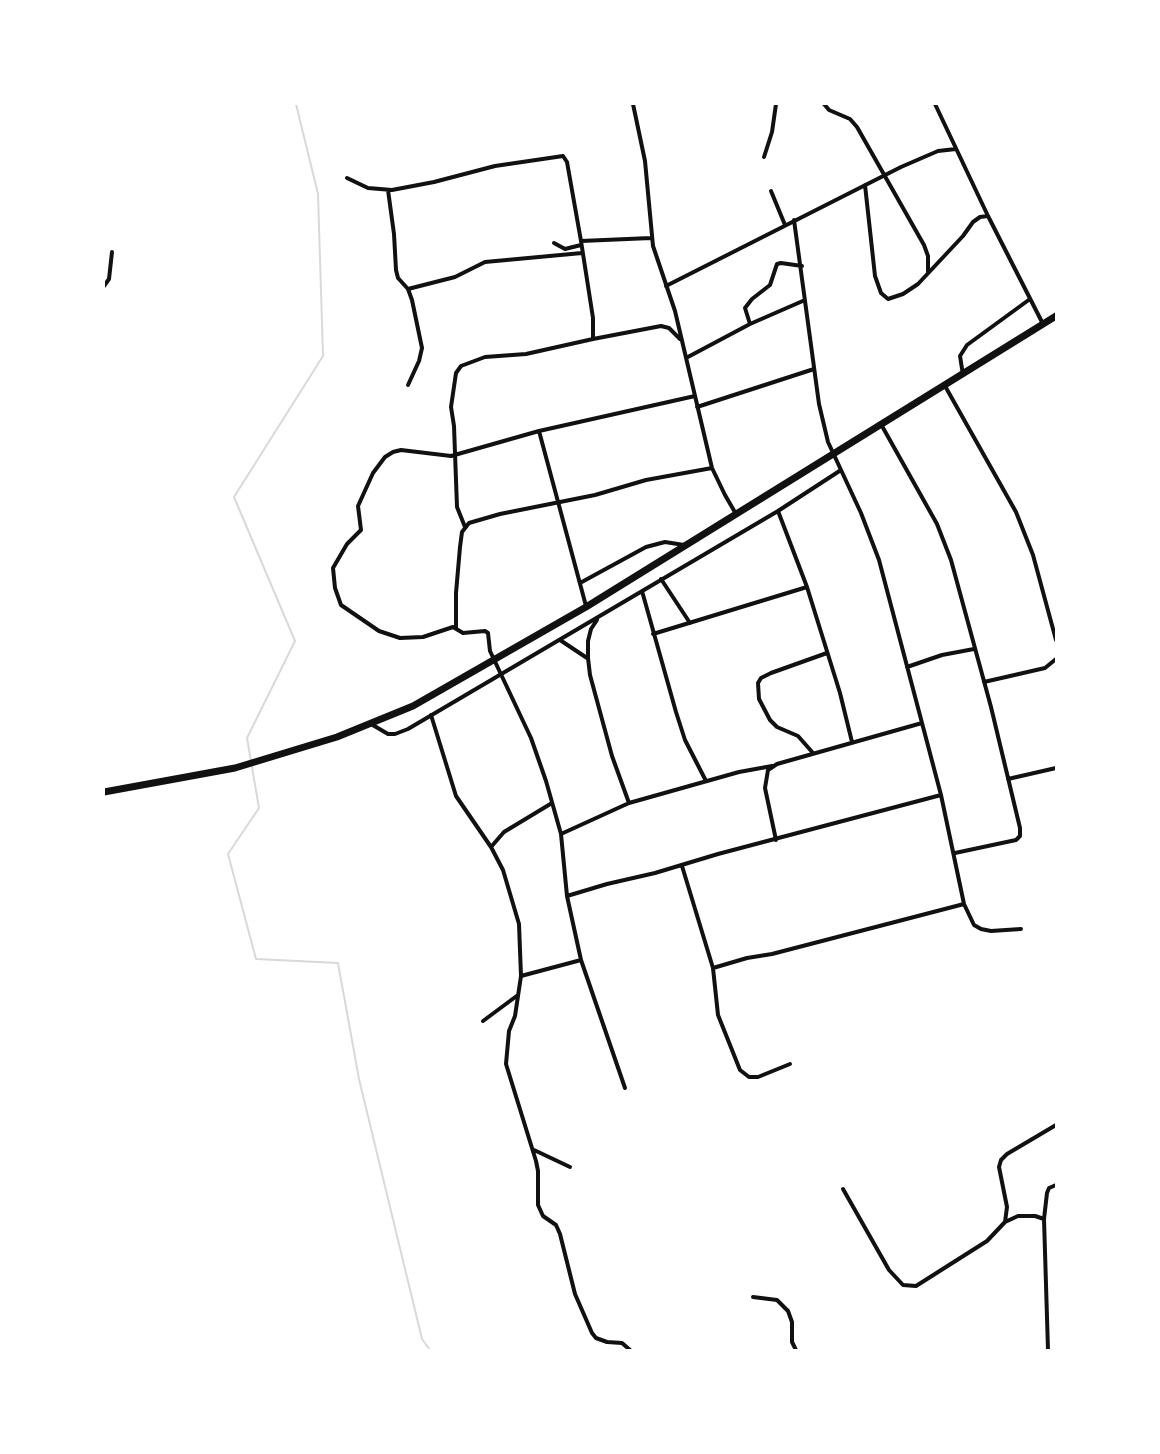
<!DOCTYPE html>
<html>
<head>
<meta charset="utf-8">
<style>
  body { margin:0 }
  #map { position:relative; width:1160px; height:1454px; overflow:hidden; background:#fff; font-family:"Times New Roman",serif }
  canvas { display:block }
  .frame { position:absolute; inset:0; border:105px solid #fff; pointer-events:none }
</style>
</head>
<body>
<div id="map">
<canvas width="1160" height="1454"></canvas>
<div class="frame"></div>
</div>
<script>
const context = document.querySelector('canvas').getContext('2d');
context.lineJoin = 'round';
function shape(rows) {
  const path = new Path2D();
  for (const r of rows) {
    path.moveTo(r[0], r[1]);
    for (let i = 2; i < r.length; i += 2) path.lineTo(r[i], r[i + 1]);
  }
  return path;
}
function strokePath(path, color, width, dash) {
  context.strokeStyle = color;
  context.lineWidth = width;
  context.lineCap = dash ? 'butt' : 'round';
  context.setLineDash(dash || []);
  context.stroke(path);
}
const stream = shape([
  [296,104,318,194,323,356,234,497,295,641,247,738,259,808,228,854,256,959,338,963,359,1079,422,1339,430,1350]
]);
const minor = shape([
  [633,104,645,161,653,246,675,311,712,468,725,495,736,514],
  [824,104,829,110,850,119,857,127,924,245,928,256,928,272],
  [935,104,988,216,1043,324],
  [764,157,772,132,776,104],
  [347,178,368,188,392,190,434,182,495,166,563,156,567,162,581,241,593,318,593,339],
  [865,185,875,276,881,293,888,299,903,294,918,284,963,236,973,222,980,217,988,216],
  [388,190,394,234,396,270,398,278,408,289,412,300,422,348,419,361,408,385],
  [771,191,785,225],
  [794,220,819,404,828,442,861,513,879,560,941,795,964,904,974,925,981,929,991,931,1021,929],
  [581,241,651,238],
  [554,243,565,249,581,245],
  [104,286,109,279,112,252],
  [666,286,901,167,938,151,956,149],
  [408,289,455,277,485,262,582,253],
  [750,324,745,308,752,299,770,285,777,264,781,263,802,266],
  [686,358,750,324,805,300],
  [963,375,960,356,967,345,1030,299],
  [945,386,1016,512,1033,555,1056,640],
  [697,407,814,369],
  [882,426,937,524,951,560,991,707,1020,828,1020,836,1016,840,955,853],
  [539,431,586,606],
  [778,511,807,587,840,693,852,742],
  [465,527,457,507,454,426,451,407,456,373,461,366,485,357,526,354,593,339,661,326,669,328,680,339],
  [661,579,690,623],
  [580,583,646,547,665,542,684,545],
  [642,591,676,712,685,740,706,781],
  [597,620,591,629,588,641,588,658,590,675,612,756,629,803],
  [456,628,456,593,460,547,462,532,469,523,500,514,595,495,646,480,712,468],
  [653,634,807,587],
  [560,640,587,658],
  [907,667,942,655,974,649],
  [984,682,1045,668,1056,659],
  [431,715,456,796,491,847,503,870,519,924,521,976,515,1016,509,1031,506,1064,536,1161,538,1171,538,1205,543,1216,556,1225,560,1234,575,1294,592,1333,596,1338,607,1342,622,1343,630,1350],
  [371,724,388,734,395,734,408,729,778,511,841,470],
  [813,753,798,736,777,727,770,720,759,699,758,683,761,678,771,673,827,653],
  [1008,779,1056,768],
  [561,834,629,803,739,772,772,766],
  [776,840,765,788,768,770,777,764,922,723],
  [491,847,504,832,552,803],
  [682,866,713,968,747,958,772,954,964,904],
  [567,896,607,884,655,873,718,854,941,795],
  [713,968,718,1015,740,1070,749,1077,758,1077,790,1064],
  [521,976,581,960],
  [483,1021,518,995],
  [625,1088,581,960,567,896,561,834,546,781,531,738,490,651,488,633,485,631,463,633,453,627,423,637,400,638,379,631,341,605,335,588,333,568,347,544,361,530,358,506,373,473,385,457,393,452,401,450,451,456,539,431,695,396],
  [534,1150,570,1167],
  [843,1189,889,1270,903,1285,916,1286,987,1241,1005,1222,1007,1207,999,1167,1001,1160,1007,1154,1056,1125],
  [1005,1222,1018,1216,1035,1216,1044,1219],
  [753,1297,777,1300,788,1311,792,1322,792,1342,796,1350],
  [1048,1350,1044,1219,1047,1193,1049,1188,1056,1185]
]);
const trunk = shape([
  [104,792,235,768,337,737,413,706,586,607,1056,316]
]);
strokePath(stream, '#d9d9d9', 2);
strokePath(minor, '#111', 4);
strokePath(trunk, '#111', 7);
</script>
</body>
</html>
